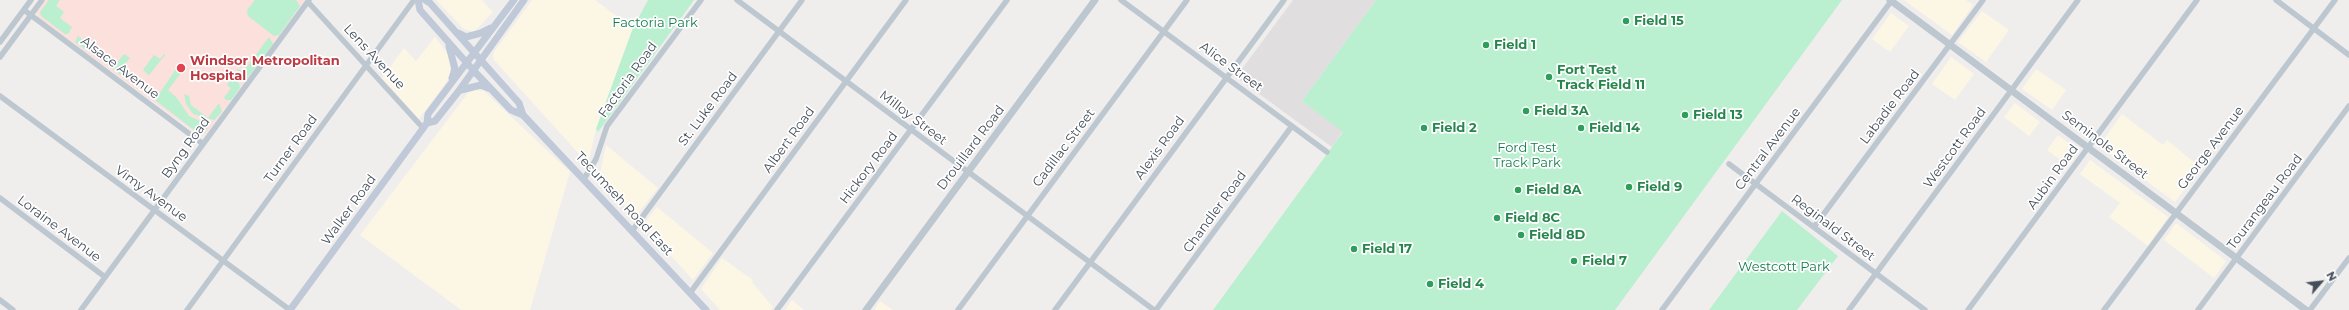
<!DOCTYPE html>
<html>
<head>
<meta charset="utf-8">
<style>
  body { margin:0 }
  #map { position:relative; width:2349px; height:310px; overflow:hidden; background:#f0eded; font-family:Montserrat,sans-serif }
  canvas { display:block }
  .north { position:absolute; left:2301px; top:262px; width:40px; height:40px; -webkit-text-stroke:3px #fff; paint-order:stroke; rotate:62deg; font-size:11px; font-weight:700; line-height:16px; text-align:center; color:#454f5a }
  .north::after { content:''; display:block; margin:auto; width:14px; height:18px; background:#454f5a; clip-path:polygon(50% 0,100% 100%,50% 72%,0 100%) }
</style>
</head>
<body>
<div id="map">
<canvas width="2349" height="310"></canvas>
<div class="north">N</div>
</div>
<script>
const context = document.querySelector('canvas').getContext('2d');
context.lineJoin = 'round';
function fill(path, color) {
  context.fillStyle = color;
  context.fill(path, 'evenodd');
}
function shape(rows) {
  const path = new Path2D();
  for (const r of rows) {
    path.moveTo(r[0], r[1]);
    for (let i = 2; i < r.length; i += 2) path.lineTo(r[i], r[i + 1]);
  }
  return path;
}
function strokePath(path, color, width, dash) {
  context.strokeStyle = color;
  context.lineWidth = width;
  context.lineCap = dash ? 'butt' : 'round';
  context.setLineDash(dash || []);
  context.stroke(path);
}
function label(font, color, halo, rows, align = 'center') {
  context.font = font + ' Montserrat,sans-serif';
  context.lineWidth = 3.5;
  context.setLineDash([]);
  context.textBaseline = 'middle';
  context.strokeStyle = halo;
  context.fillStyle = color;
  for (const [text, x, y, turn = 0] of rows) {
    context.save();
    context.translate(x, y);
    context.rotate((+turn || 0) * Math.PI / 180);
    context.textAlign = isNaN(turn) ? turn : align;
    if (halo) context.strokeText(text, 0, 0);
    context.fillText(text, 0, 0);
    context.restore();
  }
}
const commercial = shape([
  [436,0,482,0,493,12,474,32,464,29],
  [532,0,595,0,633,28,596,129,588,164,494,60,493,53],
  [1904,0,1966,0,1973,5,1952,35],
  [1982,11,2009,30,1986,62,1958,42],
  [1891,13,1909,26,1890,52,1872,39],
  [435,37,450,57,450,77,419,119,382,78,404,48,416,61],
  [1951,57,1974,74,1955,100,1932,84],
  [2036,69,2066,90,2052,110,2022,89],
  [475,90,484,91,570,172,530,310,461,310,360,235,468,93],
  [2015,103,2040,122,2029,136,2004,117],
  [2122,114,2163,145,2167,140,2201,168,2175,202,2099,146],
  [2058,135,2079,151,2069,166,2047,150],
  [606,145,658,188,635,217,599,178],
  [2090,160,2168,217,2148,246,2109,217,2120,203,2080,174],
  [657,207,713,253,693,280,643,225],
  [2176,223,2226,261,2214,278,2164,240],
  [722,258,753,280,752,282,773,307,771,310,720,310,701,289],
  [792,300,804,310,785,310],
  [880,301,893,310,874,310]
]);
const education = shape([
  [1293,0,1376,0,1302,101,1343,131,1332,147,1236,77]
]);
const medical = shape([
  [46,0,305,0,206,134,199,135,39,18,37,12]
]);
const green = shape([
  [49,0,60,0,56,6,64,12,60,18,72,27,68,34,65,34,41,16,40,12],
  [255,0,296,0,300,6,279,35,274,36,248,16,247,10],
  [648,0,694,0,598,132,596,129,633,28],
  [1376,0,1842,0,1615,310,1213,310,1343,132,1302,101],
  [78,36,93,47,91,53,75,42],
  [269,37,273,44,247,79,240,80,234,76,238,69,243,72],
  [100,51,116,64,124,54,130,58,120,70,123,73,121,75,96,56],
  [164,54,165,55,149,75,143,70,154,55,160,59],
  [180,63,189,70,184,69,168,90,177,98,189,116,209,125,205,132,202,134,198,133,155,100],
  [232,78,239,83,240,88,231,100,226,100,224,98,231,88,227,85],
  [184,94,189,96,191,105,208,118,219,103,222,112,214,120,193,114,186,104],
  [1782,211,1838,256,1797,310,1709,310]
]);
const minor = shape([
  [737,0,1154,310],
  [1121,0,1327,152],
  [2276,0,2349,55],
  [308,2,423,128],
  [24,10,203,144],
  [0,42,31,0],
  [0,57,42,0],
  [0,96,290,310],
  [1729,164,1925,310],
  [584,179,596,159,607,126,701,0],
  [0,198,105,277],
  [1814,227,1983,0],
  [632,231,802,0],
  [690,293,906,0],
  [0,300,13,310],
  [81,310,309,0],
  [187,310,414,0],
  [777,310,1007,0],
  [958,310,1187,0],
  [1055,310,1284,0],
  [1156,310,1292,126],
  [1662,310,1892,0],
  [1849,310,2078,0],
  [1968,310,2197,0],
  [2104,310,2335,0],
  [2198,310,2349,106],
  [2310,310,2349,258]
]);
const tertiary = shape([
  [1890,0,2306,310],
  [866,310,1095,0]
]);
const secondary = shape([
  [418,0,420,10,474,71,511,110,523,115],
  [425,0,430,3,519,103,523,115,706,310],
  [458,33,466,37,481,33,491,28],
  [449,46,455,69,452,78],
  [461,90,481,85,488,88],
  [427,123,435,121,458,92,524,0],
  [290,310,427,123,428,114,514,0]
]);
const markers = [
  [1626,21,4,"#2e9e5b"],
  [1486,45,4,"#2e9e5b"],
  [181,68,5,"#e0444e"],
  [1549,77,4,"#2e9e5b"],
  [1526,111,4,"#2e9e5b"],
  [1685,115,4,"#2e9e5b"],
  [1424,128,4,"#2e9e5b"],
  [1581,128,4,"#2e9e5b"],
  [1629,187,4,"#2e9e5b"],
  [1518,190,4,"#2e9e5b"],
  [1497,218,4,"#2e9e5b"],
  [1521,235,4,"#2e9e5b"],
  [1354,249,4,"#2e9e5b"],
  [1574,261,4,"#2e9e5b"],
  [1430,284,4,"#2e9e5b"]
];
const leisureNames = [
  ["Field 15",1634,21],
  ["Field 1",1494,45],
  ["Fort Test",1557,70],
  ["Track Field 11",1557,85],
  ["Field 3A",1534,111],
  ["Field 13",1693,115],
  ["Field 2",1432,128],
  ["Field 14",1589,128],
  ["Field 9",1637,187],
  ["Field 8A",1526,190],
  ["Field 8C",1505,218],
  ["Field 8D",1529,235],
  ["Field 17",1362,249],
  ["Field 7",1582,261],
  ["Field 4",1438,284]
];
const parkNames = [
  ["Factoria Park",655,23],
  ["Ford Test",1527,148],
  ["Track Park",1527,163],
  ["Westcott Park",1784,267]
];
const streetNames = [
  ["Lens Avenue",374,57,47],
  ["Alice Street",1231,67,36],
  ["Alsace Avenue",120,68,37],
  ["Factoria Road",628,80,-54],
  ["Labadie Road",1890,107,-53],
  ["St. Luke Road",708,109,-53],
  ["Milloy Street",913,118,37],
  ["Albert Road",789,140,-54],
  ["Seminole Street",2105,145,37],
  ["Byng Road",186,148,-54],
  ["Drouillard Road",971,148,-53],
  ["Cadillac Street",1064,148,-53],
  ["Alexis Road",1160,148,-54],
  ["Westcott Road",1955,148,-54],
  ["George Avenue",2211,148,-53],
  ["Turner Road",291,149,-54],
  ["Central Avenue",1768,149,-53],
  ["Hickory Road",869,168,-53],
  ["Aubin Road",2053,177,-54],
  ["Vimy Avenue",151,194,36],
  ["Tourangeau Road",2265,202,-53],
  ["Tecumseh Road East",624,204,47],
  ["Walker Road",349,210,-54],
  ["Chandler Road",1215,212,-54],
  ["Reginald Street",1833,228,37],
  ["Loraine Avenue",59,229,37]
];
const healthNames = [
  ["Windsor Metropolitan",190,61],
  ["Hospital",190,76]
];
fill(commercial, '#fcf6e5');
fill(education, '#e1dedf');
fill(medical, '#fbe0dc');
fill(green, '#baefd0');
strokePath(minor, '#bdc7d0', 5.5);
strokePath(tertiary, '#bdc7d0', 7);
strokePath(secondary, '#bfc9d7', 7);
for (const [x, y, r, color] of markers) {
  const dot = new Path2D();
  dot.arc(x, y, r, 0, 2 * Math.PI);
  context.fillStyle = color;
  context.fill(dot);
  strokePath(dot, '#fff', 1.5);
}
label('bold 13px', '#27864d', '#fff', leisureNames, 'left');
label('13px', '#157c4d', '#fff', parkNames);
label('13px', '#454f5a', '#fff', streetNames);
label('bold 13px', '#be3a42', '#fff', healthNames, 'left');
</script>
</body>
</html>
